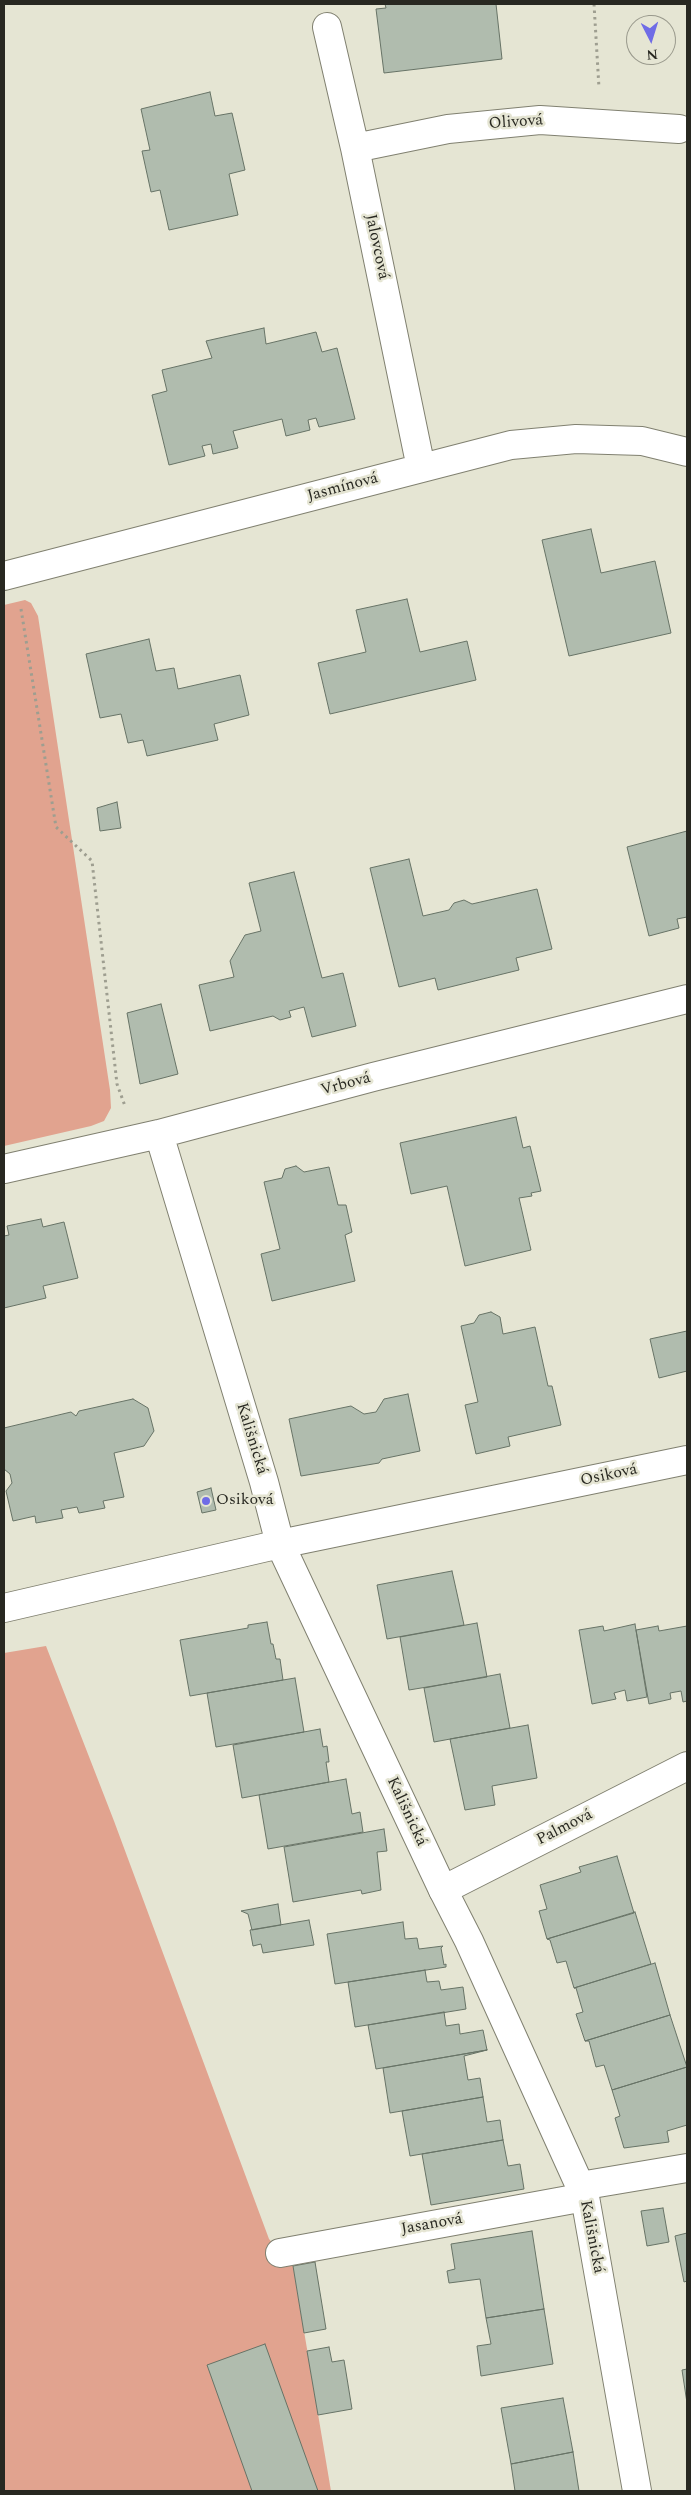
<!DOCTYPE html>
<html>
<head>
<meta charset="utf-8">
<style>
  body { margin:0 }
  #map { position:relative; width:691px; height:2495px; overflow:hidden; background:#e5e5d3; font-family:Spectral,serif }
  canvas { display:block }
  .frame { position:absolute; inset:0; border:5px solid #282821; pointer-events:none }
  .north { position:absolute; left:626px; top:15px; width:50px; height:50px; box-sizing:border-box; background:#e5e5d3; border:1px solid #99998c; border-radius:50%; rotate:175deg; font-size:14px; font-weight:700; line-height:20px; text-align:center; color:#282821 }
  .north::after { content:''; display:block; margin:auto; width:18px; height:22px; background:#6f6ce6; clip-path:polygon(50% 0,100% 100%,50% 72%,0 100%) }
</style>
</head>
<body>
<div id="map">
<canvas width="691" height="2495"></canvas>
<div class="frame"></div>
<div class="north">N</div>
</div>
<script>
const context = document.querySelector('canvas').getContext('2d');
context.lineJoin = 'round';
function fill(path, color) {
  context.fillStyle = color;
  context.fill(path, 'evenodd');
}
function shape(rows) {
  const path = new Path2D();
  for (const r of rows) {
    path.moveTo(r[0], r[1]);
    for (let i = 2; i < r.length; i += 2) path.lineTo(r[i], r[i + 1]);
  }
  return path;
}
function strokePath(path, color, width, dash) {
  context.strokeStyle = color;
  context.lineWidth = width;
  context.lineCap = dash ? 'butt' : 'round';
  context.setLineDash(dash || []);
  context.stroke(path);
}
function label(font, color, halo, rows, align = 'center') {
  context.font = font + ' Spectral,serif';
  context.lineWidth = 5;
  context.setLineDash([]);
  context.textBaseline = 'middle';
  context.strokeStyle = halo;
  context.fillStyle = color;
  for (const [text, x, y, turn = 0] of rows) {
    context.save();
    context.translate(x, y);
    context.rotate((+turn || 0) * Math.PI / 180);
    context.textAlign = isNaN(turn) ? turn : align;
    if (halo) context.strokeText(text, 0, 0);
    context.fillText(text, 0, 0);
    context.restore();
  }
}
const green = shape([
  [25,600,31,603,38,616,110,1090,111,1108,104,1121,91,1126,4,1146,4,605],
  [46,1646,114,1821,269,2239,293,2266,331,2491,4,2491,4,1653]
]);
const building = shape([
  [385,4,496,4,502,59,384,73,376,9,386,8,385,4],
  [210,92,215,116,232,113,245,170,229,174,238,215,169,230,160,190,151,192,142,151,150,150,141,109,210,92],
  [264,328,266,344,316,332,322,352,337,348,355,419,319,427,316,418,308,420,310,430,286,436,282,419,233,431,238,448,213,454,211,444,202,446,205,456,169,465,152,395,167,391,162,370,212,358,206,341,264,328],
  [591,529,601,573,655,561,671,633,569,656,542,540,591,529],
  [407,599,420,652,467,641,476,680,330,714,318,663,366,652,356,610,407,599],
  [149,639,156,671,174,668,178,689,240,675,249,715,214,724,218,740,147,756,143,740,128,743,121,714,100,718,86,654,149,639],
  [117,802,121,828,100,831,97,808,117,802],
  [687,831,687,917,677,919,679,928,649,936,627,847,687,831],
  [409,859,423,916,449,910,454,903,464,900,472,904,537,889,552,949,516,958,519,970,438,990,435,978,399,987,370,868,409,859],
  [294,872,322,978,343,973,356,1026,312,1037,304,1007,289,1011,291,1017,280,1020,273,1016,210,1031,199,985,234,977,230,961,245,935,261,931,249,883,294,872],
  [161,1004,178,1074,140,1084,127,1013,161,1004],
  [516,1117,523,1148,530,1146,541,1191,531,1193,532,1196,519,1198,531,1250,465,1266,447,1186,411,1194,400,1143,516,1117],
  [296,1166,304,1172,329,1167,338,1205,346,1205,352,1232,345,1235,355,1281,272,1301,261,1254,280,1249,264,1182,282,1178,285,1169,296,1166],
  [41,1219,43,1227,64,1222,78,1278,43,1286,46,1298,4,1308,4,1236,9,1235,7,1226,41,1219],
  [491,1312,500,1317,503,1334,535,1327,548,1386,552,1386,561,1425,508,1437,510,1446,476,1454,465,1405,478,1402,461,1326,474,1323,479,1315,491,1312],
  [687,1331,687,1371,659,1378,650,1339,687,1331],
  [408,1394,420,1451,382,1459,379,1463,301,1476,289,1419,351,1406,364,1414,376,1412,384,1399,408,1394],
  [133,1399,148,1408,154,1431,144,1446,114,1453,124,1497,103,1501,105,1508,79,1513,77,1507,61,1510,63,1518,36,1523,35,1516,13,1521,6,1491,12,1483,10,1474,4,1469,4,1428,71,1412,76,1416,79,1411,133,1399],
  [211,1488,216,1510,202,1513,197,1492,211,1488],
  [452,1571,464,1625,387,1639,377,1585,452,1571],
  [267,1622,271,1644,273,1644,276,1659,280,1659,283,1680,190,1696,180,1640,248,1628,248,1625,267,1622],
  [477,1623,487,1677,409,1690,400,1637,477,1623],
  [635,1624,647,1697,627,1701,625,1690,614,1693,616,1699,592,1704,579,1630,603,1626,604,1631,635,1624],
  [658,1626,659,1631,687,1626,687,1701,683,1702,681,1691,670,1693,671,1699,649,1704,636,1630,658,1626],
  [500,1674,510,1728,434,1742,424,1688,500,1674],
  [295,1678,304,1732,216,1747,207,1693,295,1678],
  [528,1725,537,1778,492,1786,495,1805,465,1810,450,1739,528,1725],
  [320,1729,323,1747,327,1746,329,1762,326,1762,329,1782,242,1798,233,1745,320,1729],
  [346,1779,352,1814,360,1812,363,1832,268,1849,259,1795,346,1779],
  [384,1829,387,1851,377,1852,381,1890,362,1894,361,1890,293,1902,284,1847,384,1829],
  [617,1856,634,1913,547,1939,539,1911,547,1909,540,1885,581,1872,579,1867,617,1856],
  [278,1904,281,1925,252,1930,248,1914,241,1911,278,1904],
  [635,1912,651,1964,574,1988,566,1961,557,1963,550,1940,547,1939,635,1912],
  [309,1920,314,1945,263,1953,261,1944,253,1946,250,1930,309,1920],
  [403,1922,405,1939,417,1938,419,1949,443,1946,441,1948,444,1965,446,1964,446,1967,335,1984,327,1934,403,1922],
  [655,1963,670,2015,585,2041,576,2014,583,2012,576,1988,574,1988,655,1963],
  [425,1970,427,1982,439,1981,441,1990,463,1987,466,2009,355,2027,348,1982,425,1970],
  [444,2012,446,2026,459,2024,460,2034,483,2030,487,2050,376,2069,368,2025,444,2012],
  [670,2015,687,2067,612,2090,604,2065,596,2067,589,2041,585,2041,670,2015],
  [487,2050,464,2056,468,2080,480,2078,483,2097,390,2113,383,2068,487,2050],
  [687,2067,687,2125,667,2131,669,2142,624,2148,615,2118,620,2116,612,2090,687,2067],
  [483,2097,487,2122,500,2120,503,2140,410,2156,402,2111,483,2097],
  [503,2140,508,2166,520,2164,524,2189,431,2205,422,2154,503,2140],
  [663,2208,669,2242,647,2246,641,2211,663,2208],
  [532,2231,544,2309,486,2318,480,2279,449,2283,447,2271,455,2269,451,2244,532,2231],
  [687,2233,687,2281,684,2282,675,2236,687,2233],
  [315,2262,326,2329,304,2333,293,2266,315,2262],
  [544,2309,553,2364,481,2376,477,2346,491,2344,486,2318,544,2309],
  [265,2344,318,2491,252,2491,207,2365,265,2344],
  [329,2347,332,2362,344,2360,352,2409,318,2415,307,2351,329,2347],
  [687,2369,687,2403,682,2370,687,2369],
  [563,2398,573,2452,511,2464,501,2408,563,2398],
  [573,2452,579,2491,515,2491,511,2464,573,2452]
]);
const path = shape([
  [594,4,599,88],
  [21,609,56,827,92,861,117,1084,125,1106]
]);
const minor = shape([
  [327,27,355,148,421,468],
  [355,148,448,129,540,120,679,129],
  [4,576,511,445,576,439,642,441,687,452],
  [159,1134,264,1482,280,1544,443,1890,687,1766],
  [4,1169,159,1134,373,1077,687,999],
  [4,1608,280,1544,687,1460],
  [580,2186,687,2168],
  [280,2253,585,2197]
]);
const tertiary = shape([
  [443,1890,469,1941,585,2197,637,2491]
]);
const markers = [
  [206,1501,5,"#6f6ce6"]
];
const streetNames = [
  ["Olivová",516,123,-4],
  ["Jalovcová",376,247,78],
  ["Jasmínová",343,488,-15],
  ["Vrbová",346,1085,-15],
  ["Kališnická",251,1439,73],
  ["Osiková",609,1476,-12],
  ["Kališnická",406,1812,65],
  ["Palmová",565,1828,-27],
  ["Jasanová",432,2225,-10],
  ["Kališnická",591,2237,79]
];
const poiNames = [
  ["Osiková",216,1501]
];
fill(green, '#e1a38f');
fill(building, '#b0bcae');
strokePath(building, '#677366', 1);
strokePath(minor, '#808070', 30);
strokePath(tertiary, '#808070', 30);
strokePath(path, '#9e9e90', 3, [2.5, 4]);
strokePath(minor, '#fff', 28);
strokePath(tertiary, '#fff', 28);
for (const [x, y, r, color] of markers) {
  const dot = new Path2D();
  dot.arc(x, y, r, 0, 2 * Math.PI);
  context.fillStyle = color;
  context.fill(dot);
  strokePath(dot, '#e5e5d3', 2);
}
label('16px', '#282821', '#e5e5d3', streetNames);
label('16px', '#282821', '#e5e5d3', poiNames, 'left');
</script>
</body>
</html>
